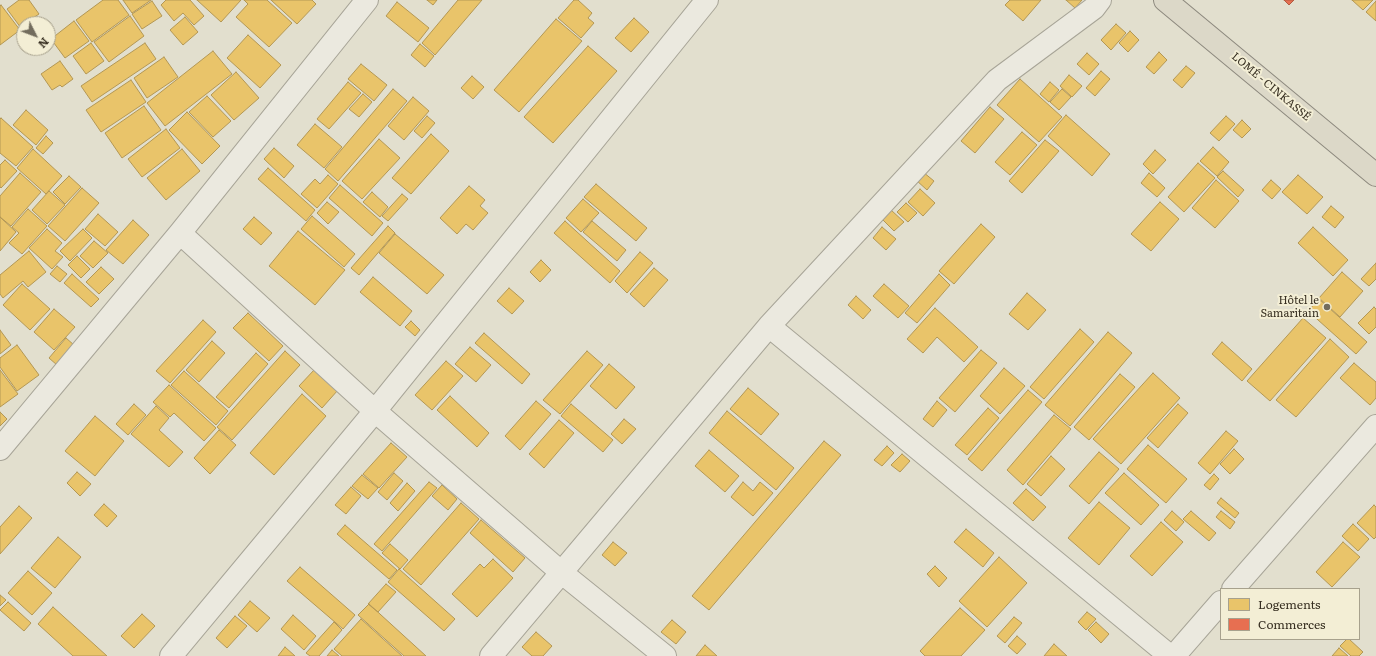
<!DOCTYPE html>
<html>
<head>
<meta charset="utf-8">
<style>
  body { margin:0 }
  #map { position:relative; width:1376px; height:656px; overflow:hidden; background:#e2dfce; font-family:Literata,serif }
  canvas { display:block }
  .legend { position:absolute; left:1220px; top:588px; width:140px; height:52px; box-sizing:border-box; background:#f3eed5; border:1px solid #a7a18d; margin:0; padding:5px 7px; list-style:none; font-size:12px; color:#362e20 }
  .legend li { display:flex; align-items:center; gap:8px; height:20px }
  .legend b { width:20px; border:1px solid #a7a18d }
  .north { position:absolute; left:16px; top:16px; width:40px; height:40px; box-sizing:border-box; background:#f3eed5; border:1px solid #a7a18d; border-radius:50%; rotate:132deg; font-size:11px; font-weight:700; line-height:16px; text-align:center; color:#362e20 }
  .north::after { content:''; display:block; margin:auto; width:14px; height:18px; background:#726c5d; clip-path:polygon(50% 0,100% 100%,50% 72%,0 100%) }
</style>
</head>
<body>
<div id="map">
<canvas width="1376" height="656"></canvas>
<ul class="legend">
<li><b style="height:11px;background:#e9c46a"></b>Logements</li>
<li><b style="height:11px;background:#e76f51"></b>Commerces</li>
</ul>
<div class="north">N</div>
</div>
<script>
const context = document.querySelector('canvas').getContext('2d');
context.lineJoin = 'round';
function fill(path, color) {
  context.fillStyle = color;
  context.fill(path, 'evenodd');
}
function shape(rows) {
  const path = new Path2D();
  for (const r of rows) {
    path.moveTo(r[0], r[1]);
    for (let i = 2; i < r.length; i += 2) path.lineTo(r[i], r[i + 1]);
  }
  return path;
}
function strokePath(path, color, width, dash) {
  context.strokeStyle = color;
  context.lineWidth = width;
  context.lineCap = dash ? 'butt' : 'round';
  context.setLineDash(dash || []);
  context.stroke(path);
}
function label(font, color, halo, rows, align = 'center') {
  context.font = font + ' Literata,serif';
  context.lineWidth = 4;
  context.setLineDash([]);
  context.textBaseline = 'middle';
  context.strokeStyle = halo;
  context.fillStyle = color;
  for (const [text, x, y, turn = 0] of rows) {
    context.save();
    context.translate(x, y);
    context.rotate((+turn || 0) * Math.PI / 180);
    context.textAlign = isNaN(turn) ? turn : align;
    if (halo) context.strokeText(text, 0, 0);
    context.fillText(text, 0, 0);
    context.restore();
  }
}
const homes = shape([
  [19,0,29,0,39,14,24,24,21,28,7,9,19,0],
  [103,0,118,0,129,15,92,42,76,20,103,0],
  [123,0,151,0,132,13,123,0],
  [166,0,190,0,204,16,194,25,183,13,174,21,161,5,166,0],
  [197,0,241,0,221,22,197,0],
  [244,0,267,0,292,23,269,47,236,17,248,4,244,0],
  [271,0,312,0,316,4,297,24,271,0],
  [427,0,437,0,433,5,427,0],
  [458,0,482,0,435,55,422,43,458,0],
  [574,0,578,0,592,13,588,18,594,23,581,38,558,18,574,0],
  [1010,0,1041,0,1023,21,1005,5,1010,0],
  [1066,0,1082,0,1075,8,1066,0],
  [1352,0,1373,0,1363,10,1352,0],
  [152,1,162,16,142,29,132,14,152,1],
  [1376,1,1376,21,1366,12,1376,1],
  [397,2,429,28,418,42,386,16,397,2],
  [1,5,20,30,0,45,0,6,1,5],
  [130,16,144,36,109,62,94,42,130,16],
  [185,17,198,32,183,45,170,30,185,17],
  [634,18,649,32,631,52,615,38,634,18],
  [556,19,582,41,519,112,494,90,556,19],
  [74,21,89,41,65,58,51,39,74,21],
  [1116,24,1126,33,1111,50,1101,40,1116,24],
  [1130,31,1139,40,1128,52,1119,43,1130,31],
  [248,35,281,65,260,88,227,58,248,35],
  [91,43,104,61,86,74,73,56,91,43],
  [145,43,156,59,92,102,81,86,145,43],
  [420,44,434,56,425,67,411,55,420,44],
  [588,46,617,71,553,143,524,117,588,46],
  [213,51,232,74,165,126,147,103,213,51],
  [1159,52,1167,60,1154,74,1146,67,1159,52],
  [1087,53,1099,64,1089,75,1077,64,1087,53],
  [164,57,178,77,147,98,134,78,164,57],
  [60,61,73,79,62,87,60,85,52,90,41,74,60,61],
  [361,64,387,85,374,101,348,79,361,64],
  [1186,66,1195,73,1182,88,1173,80,1186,66],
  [1101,71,1110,79,1095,96,1086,88,1101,71],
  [236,72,259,98,234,120,211,95,236,72],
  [1069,75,1082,86,1072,97,1060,86,1069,75],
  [472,76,484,87,473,99,461,88,472,76],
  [1020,79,1062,117,1039,142,997,105,1020,79],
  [131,80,146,102,101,132,86,110,131,80],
  [348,82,361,93,329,129,317,119,348,82],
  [1050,82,1059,90,1049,102,1040,94,1050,82],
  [393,89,407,101,338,181,325,169,393,89],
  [1062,89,1071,97,1059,110,1050,102,1062,89],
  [363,94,372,102,359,117,349,109,363,94],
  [207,96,231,121,213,137,189,112,207,96],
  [413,97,429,111,404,140,388,126,413,97],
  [144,106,161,130,122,158,105,133,144,106],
  [990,107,1004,119,975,153,961,141,990,107],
  [26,110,48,130,36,145,13,125,26,110],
  [187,112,220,146,202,164,169,130,187,112],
  [1066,115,1110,154,1092,176,1048,136,1066,115],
  [427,116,435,123,422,138,414,131,427,116],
  [1226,116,1235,124,1219,141,1210,133,1226,116],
  [1,118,33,147,16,166,0,153,0,119,1,118],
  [1242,120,1251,129,1242,138,1233,130,1242,120],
  [315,124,342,147,324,168,297,145,315,124],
  [166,129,180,148,142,177,128,159,166,129],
  [1022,132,1037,145,1010,175,995,162,1022,132],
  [431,134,449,151,411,194,392,178,431,134],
  [46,136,53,143,43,154,36,148,46,136],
  [379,139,400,158,362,199,342,181,379,139],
  [1045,140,1059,151,1022,193,1009,181,1045,140],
  [1213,147,1229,162,1217,176,1200,161,1213,147],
  [274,148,294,166,284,178,264,159,274,148],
  [33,149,62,176,46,194,17,168,33,149],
  [182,149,200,171,166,200,147,178,182,149],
  [1155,150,1166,160,1153,174,1143,164,1155,150],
  [5,160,17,171,1,188,0,187,0,165,5,160],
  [1198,163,1215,178,1184,212,1168,197,1198,163],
  [268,168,315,210,306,221,258,179,268,168],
  [1223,171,1244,190,1238,197,1217,177,1223,171],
  [923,172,934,181,927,190,916,180,923,172],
  [20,173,41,192,11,226,0,217,0,196,20,173],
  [1149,173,1165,188,1157,197,1141,183,1149,173],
  [328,175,338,184,317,208,301,194,315,179,320,184,328,175],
  [1298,175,1323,197,1307,214,1282,192,1298,175],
  [69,176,81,187,65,204,53,192,69,176],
  [1216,180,1239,201,1215,228,1192,208,1216,180],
  [1271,180,1281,189,1272,199,1262,190,1271,180],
  [596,184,647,228,636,241,584,197,596,184],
  [340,185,383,223,372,236,329,198,340,185],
  [469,186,485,200,480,206,488,213,473,230,466,224,457,234,440,218,469,186],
  [82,188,99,203,65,241,48,226,82,188],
  [920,189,935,203,923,216,908,202,920,189],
  [49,191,65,205,47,224,32,210,49,191],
  [372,192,388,207,380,217,363,202,372,192],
  [402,194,408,199,388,221,382,216,402,194],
  [583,199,599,213,581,232,566,218,583,199],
  [327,202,339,212,328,224,317,213,327,202],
  [1160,202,1179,219,1151,251,1131,234,1160,202],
  [906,203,917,213,908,222,897,212,906,203],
  [1331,206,1344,217,1335,228,1322,217,1331,206],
  [28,209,47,226,22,254,9,243,19,233,12,227,28,209],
  [891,210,904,222,894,231,882,219,891,210],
  [98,214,118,232,105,246,85,229,98,214],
  [312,216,355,254,344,267,301,229,312,216],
  [0,217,16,232,0,251,0,217],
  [254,217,272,233,261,245,243,229,254,217],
  [133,220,149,235,123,264,106,250,133,220],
  [565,221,620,271,610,283,554,233,565,221],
  [592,221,626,250,617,261,583,232,592,221],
  [981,224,995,237,954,284,939,271,981,224],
  [388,226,395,233,359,275,351,268,388,226],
  [882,227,896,239,886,250,873,238,882,227],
  [1313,227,1348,260,1333,276,1298,243,1313,227],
  [47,229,62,243,55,251,63,257,52,269,29,248,47,229],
  [83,229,92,238,70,261,60,251,83,229],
  [298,231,345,270,315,305,269,266,298,231],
  [395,234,444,275,427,294,379,253,395,234],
  [94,241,108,253,93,268,80,256,94,241],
  [29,251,46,272,28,287,23,281,3,298,0,294,0,275,29,251],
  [640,252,653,263,627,293,615,281,640,252],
  [77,256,90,269,81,278,68,265,77,256],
  [541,260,551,270,540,282,530,272,541,260],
  [1376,263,1376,279,1369,286,1361,279,1376,263],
  [57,266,67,274,60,282,50,274,57,266],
  [101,267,114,279,99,294,86,282,101,267],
  [654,268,668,280,644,307,630,294,654,268],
  [1342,272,1363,291,1340,317,1319,298,1342,272],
  [72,274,99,299,91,307,64,283,72,274],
  [939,274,950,285,917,323,905,313,939,274],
  [373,277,412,311,400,326,360,292,373,277],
  [22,284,50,309,30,330,3,305,22,284],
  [884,284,909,306,898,318,873,296,884,284],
  [509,288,524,301,512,314,497,301,509,288],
  [1027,293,1046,310,1028,330,1009,314,1027,293],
  [856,296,871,310,863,319,848,305,856,296],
  [1319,299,1367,342,1356,354,1308,311,1319,299],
  [1374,307,1376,309,1376,327,1369,334,1358,323,1374,307],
  [935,308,978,347,964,362,937,337,923,353,907,339,935,308],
  [54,309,75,327,54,350,34,332,54,309],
  [248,313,283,346,269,361,233,328,248,313],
  [1303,318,1326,338,1270,401,1247,381,1303,318],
  [203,320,216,332,170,383,156,371,203,320],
  [411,321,420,330,415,336,405,327,411,321],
  [1080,329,1094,342,1044,399,1030,387,1080,329],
  [0,330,11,345,0,354,0,330],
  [1108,332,1132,353,1070,426,1045,405,1108,332],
  [484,333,530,374,522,384,475,343,484,333],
  [66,338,74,345,57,365,49,358,66,338],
  [1330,339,1349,357,1296,417,1276,400,1330,339],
  [212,341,225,353,199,382,186,370,212,341],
  [1222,342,1252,369,1242,381,1212,354,1222,342],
  [17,345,39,375,17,391,0,367,0,358,17,345],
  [470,347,491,365,476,382,455,364,470,347],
  [981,350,997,363,955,412,939,398,981,350],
  [285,351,300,365,232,440,217,427,285,351],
  [587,351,603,365,560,414,543,400,587,351],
  [256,353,268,364,229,408,216,397,256,353],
  [446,361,463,376,432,410,415,395,446,361],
  [1354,363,1376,382,1376,398,1370,405,1340,378,1354,363],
  [609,364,635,387,616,409,590,386,609,364],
  [1004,368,1025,386,1000,414,980,396,1004,368],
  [315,369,338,390,322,408,299,386,315,369],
  [0,370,18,394,0,407,0,370],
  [184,371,228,411,216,425,171,385,184,371],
  [1153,373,1180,398,1121,464,1093,439,1153,373],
  [1120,374,1135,387,1089,440,1074,427,1120,374],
  [169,385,216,428,204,441,174,413,170,417,153,402,169,385],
  [748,388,779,414,761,435,730,409,748,388],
  [1028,390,1042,402,982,471,968,459,1028,390],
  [302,394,326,416,274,475,250,453,302,394],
  [450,396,489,433,477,447,437,410,450,396],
  [536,401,551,414,520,450,505,436,536,401],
  [937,401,947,410,933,427,923,419,937,401],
  [134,404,146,415,128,435,116,424,134,404],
  [571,404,613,440,603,452,561,416,571,404],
  [1178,404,1188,413,1158,448,1147,438,1178,404],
  [156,406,169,418,159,430,183,452,169,467,131,434,156,406],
  [988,408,999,418,967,455,955,445,988,408],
  [727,411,794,468,776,490,709,433,727,411],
  [0,412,7,419,0,426,0,412],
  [1054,415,1071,429,1023,485,1007,470,1054,415],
  [95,416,124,441,95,476,65,451,95,416],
  [624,419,636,429,622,444,611,434,624,419],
  [559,420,574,433,544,468,529,454,559,420],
  [219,430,236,445,210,474,194,458,219,430],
  [1226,431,1238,441,1210,474,1198,463,1226,431],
  [824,441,841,455,709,610,692,596,824,441],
  [391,443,407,457,379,488,363,474,391,443],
  [1148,445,1187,479,1166,503,1127,469,1148,445],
  [887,446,894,453,882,466,874,460,887,446],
  [1234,449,1244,459,1230,474,1220,464,1234,449],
  [709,450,739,476,725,492,695,466,709,450],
  [1099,452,1119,469,1089,504,1069,486,1099,452],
  [902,454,910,461,900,472,891,465,902,454],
  [1051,456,1065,469,1041,496,1027,484,1051,456],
  [77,472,91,484,80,496,67,483,77,472],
  [394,473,403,481,387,500,378,492,394,473],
  [1124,473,1159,505,1141,525,1105,493,1124,473],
  [1214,474,1219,479,1210,490,1204,485,1214,474],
  [362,475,378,488,368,499,352,486,362,475],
  [429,482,437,488,382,551,374,544,429,482],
  [743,482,753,491,760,482,773,493,753,516,731,497,743,482],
  [407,483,415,491,398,511,390,503,407,483],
  [442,485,457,499,448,510,432,496,442,485],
  [351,487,361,496,346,514,335,505,351,487],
  [1026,489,1046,507,1033,521,1013,503,1026,489],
  [1221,498,1239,513,1235,518,1217,503,1221,498],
  [1099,502,1130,528,1099,565,1068,538,1099,502],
  [461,503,479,519,421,585,403,569,461,503],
  [104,504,117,516,107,527,94,515,104,504],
  [1374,505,1376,507,1376,537,1374,539,1357,523,1374,505],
  [19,506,32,518,0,554,0,527,19,506],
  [1172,511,1184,522,1176,531,1164,520,1172,511],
  [1191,511,1216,533,1209,541,1183,519,1191,511],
  [1221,511,1235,522,1230,529,1216,517,1221,511],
  [481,520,525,558,513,572,470,533,481,520],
  [1161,522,1183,542,1152,576,1130,556,1161,522],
  [1353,524,1369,539,1358,551,1342,536,1353,524],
  [345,525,397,570,389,579,337,534,345,525],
  [966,529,994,553,983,567,954,542,966,529],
  [58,537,81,557,55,588,31,568,58,537],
  [613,542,627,553,615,566,602,555,613,542],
  [1343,542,1360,557,1332,587,1316,572,1343,542],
  [390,544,408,560,400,569,382,553,390,544],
  [999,557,1027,583,987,627,959,601,999,557],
  [493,559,513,578,477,617,452,594,480,564,484,568,493,559],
  [935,566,947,578,939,587,927,574,935,566],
  [300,567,355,615,343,629,287,581,300,567],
  [399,569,455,619,444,631,388,582,399,569],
  [28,571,52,593,32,615,8,593,28,571],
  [386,584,396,592,378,612,368,604,386,584],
  [0,595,6,600,0,606,0,595],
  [250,601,270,618,257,632,238,615,250,601],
  [8,602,31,623,24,631,0,610,8,602],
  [369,604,426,656,404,656,358,615,369,604],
  [53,607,107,656,73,656,38,624,53,607],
  [960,608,985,630,961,656,925,656,920,651,960,608],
  [1087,612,1096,619,1086,630,1078,622,1087,612],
  [142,614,155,626,134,648,121,636,142,614],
  [293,615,316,636,304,650,281,629,293,615],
  [235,616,247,626,227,648,216,638,235,616],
  [1014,617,1022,623,1005,643,997,636,1014,617],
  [361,619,402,656,342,656,334,649,361,619],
  [672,620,686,632,676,644,661,632,672,620],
  [334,622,342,630,319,656,310,656,306,653,334,622],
  [1096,622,1109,634,1101,643,1088,630,1096,622],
  [536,632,552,646,543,656,532,656,522,647,536,632],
  [1017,636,1026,644,1017,654,1008,646,1017,636],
  [1347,639,1349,639,1363,652,1359,656,1351,656,1340,646,1347,639],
  [1054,644,1067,656,1044,656,1054,644],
  [705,645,717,656,696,656,705,645],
  [285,647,295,656,278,656,285,647],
  [1339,648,1348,656,1332,656,1339,648],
  [332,650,339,656,327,656,332,650]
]);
const shops = shape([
  [1284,0,1294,0,1289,5,1284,0]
]);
const minor = shape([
  [180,233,375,411,562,573,665,656],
  [769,326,1170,656],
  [0,449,180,233,367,0],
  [1233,589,1376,426],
  [171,656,375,411,707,0],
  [491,656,769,326,997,80,1094,8,1100,0],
  [1174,656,1221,602]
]);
const trunk = shape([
  [1165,0,1376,175]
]);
const markers = [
  [1327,307,4,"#726c5d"]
];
const streetNames = [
  ["LOMÉ - CINKASSÉ",1271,87,40]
];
const poiNames = [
  ["Hôtel le",1319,301],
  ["Samaritain",1319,314]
];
fill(homes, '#e9c46a');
strokePath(homes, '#b39754', 1);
fill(shops, '#e76f51');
strokePath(shops, '#b25c42', 1);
strokePath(minor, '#a7a497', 24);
strokePath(trunk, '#8d897e', 24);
strokePath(minor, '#ebe9df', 22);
strokePath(trunk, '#dcd8c8', 22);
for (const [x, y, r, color] of markers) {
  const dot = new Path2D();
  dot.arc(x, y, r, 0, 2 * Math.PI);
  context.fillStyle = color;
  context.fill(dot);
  strokePath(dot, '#f3eed5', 1.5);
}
label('11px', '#362e20', '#f3eed5', streetNames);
label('11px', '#362e20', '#f3eed5', poiNames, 'right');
</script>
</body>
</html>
